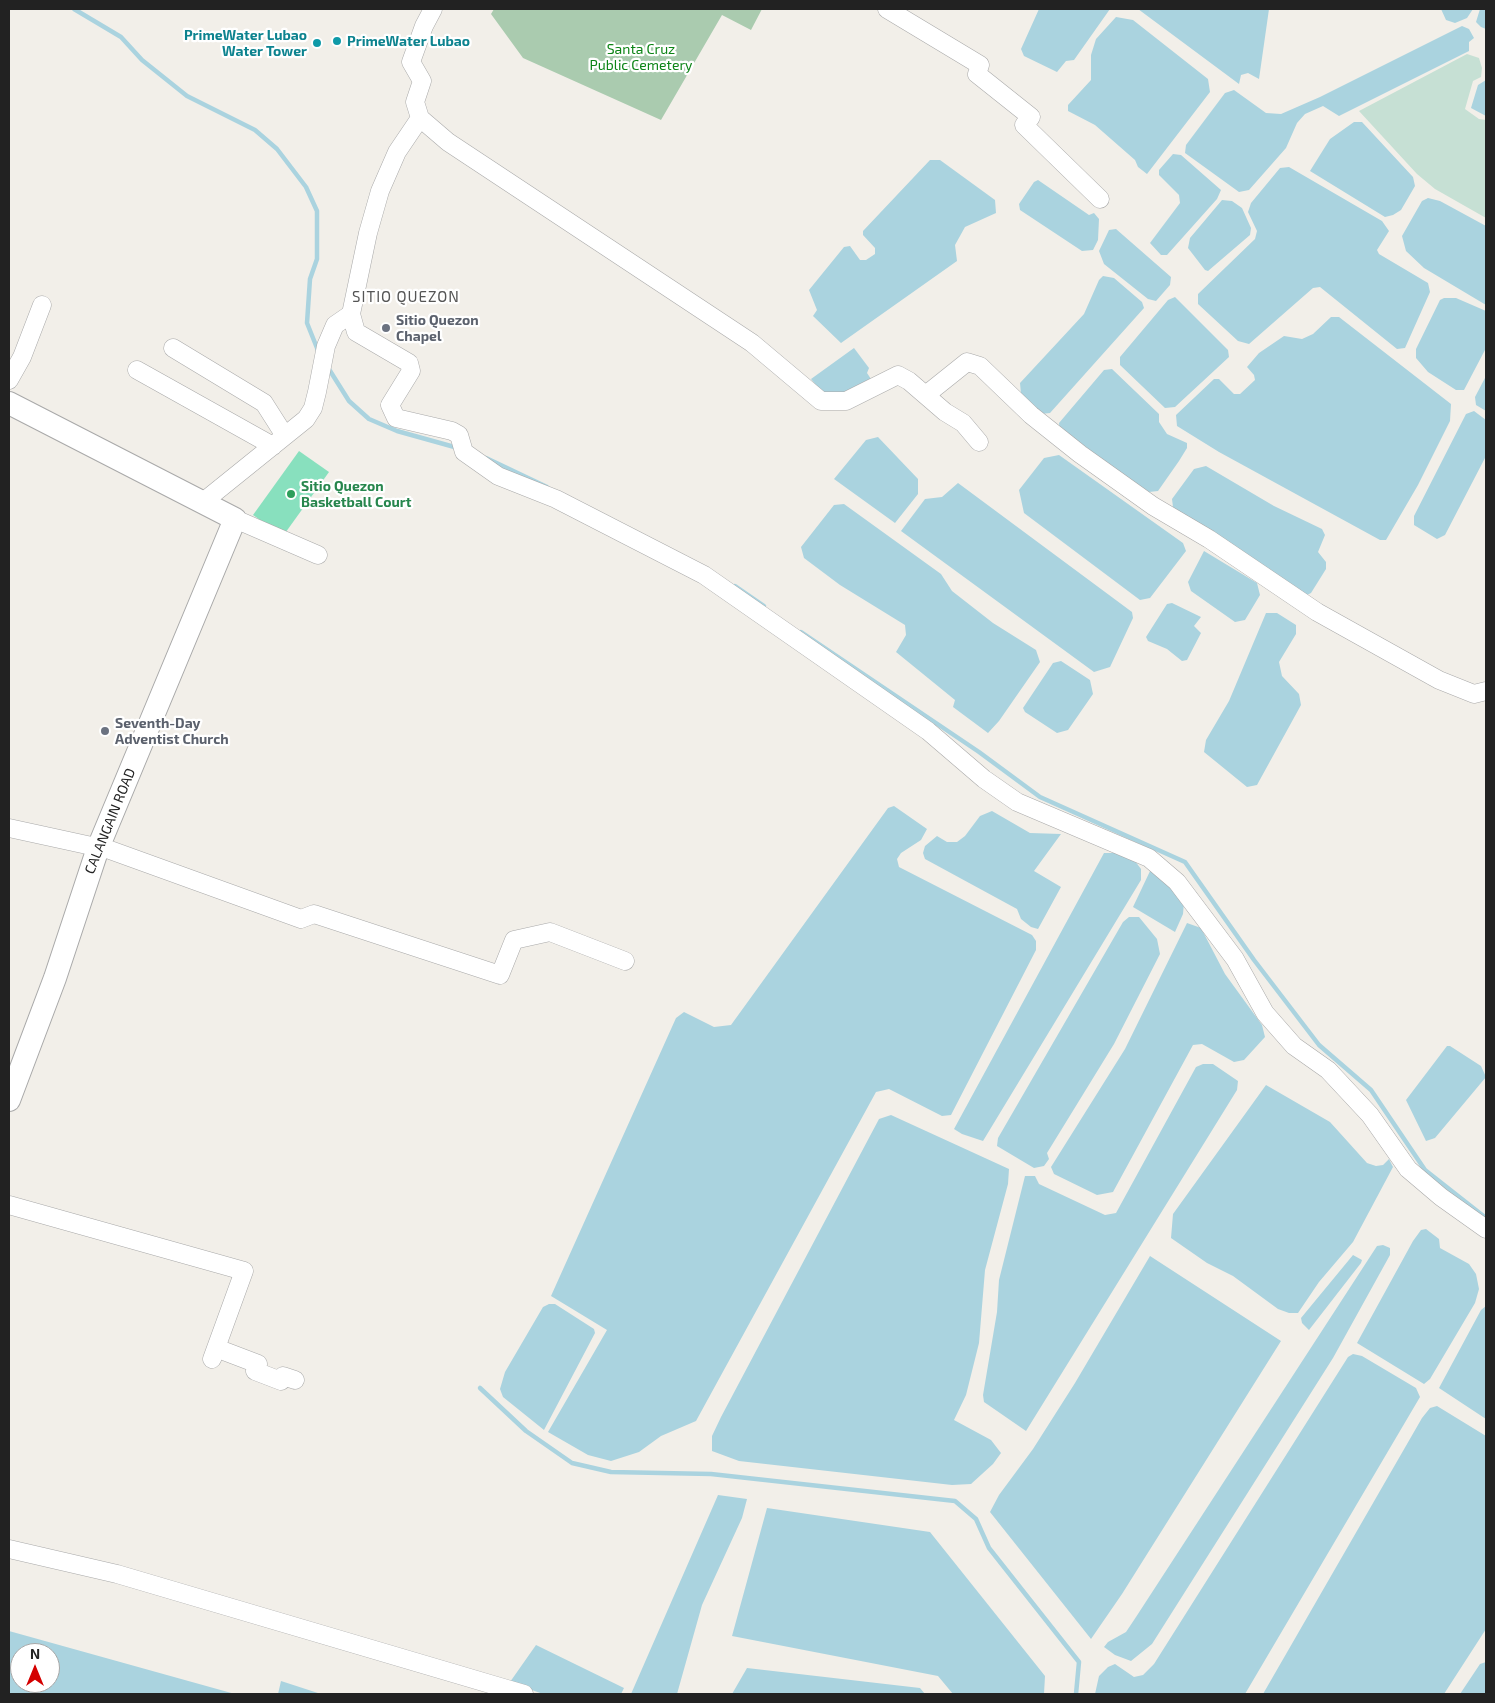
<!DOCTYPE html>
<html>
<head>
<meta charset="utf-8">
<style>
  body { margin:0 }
  #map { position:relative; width:1495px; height:1703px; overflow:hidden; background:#f2efe9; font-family:"Exo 2",sans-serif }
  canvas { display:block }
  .frame { position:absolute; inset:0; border:10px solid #222; pointer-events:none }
  .north { position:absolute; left:10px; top:1643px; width:50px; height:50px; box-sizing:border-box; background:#fff; border:1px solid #a7a7a7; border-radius:50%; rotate:0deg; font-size:14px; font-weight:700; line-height:20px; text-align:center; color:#222 }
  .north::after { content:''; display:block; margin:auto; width:18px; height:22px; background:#d40000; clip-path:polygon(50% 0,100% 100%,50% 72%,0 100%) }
</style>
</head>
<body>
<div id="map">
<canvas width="1495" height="1703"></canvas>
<div class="frame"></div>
<div class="north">N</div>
</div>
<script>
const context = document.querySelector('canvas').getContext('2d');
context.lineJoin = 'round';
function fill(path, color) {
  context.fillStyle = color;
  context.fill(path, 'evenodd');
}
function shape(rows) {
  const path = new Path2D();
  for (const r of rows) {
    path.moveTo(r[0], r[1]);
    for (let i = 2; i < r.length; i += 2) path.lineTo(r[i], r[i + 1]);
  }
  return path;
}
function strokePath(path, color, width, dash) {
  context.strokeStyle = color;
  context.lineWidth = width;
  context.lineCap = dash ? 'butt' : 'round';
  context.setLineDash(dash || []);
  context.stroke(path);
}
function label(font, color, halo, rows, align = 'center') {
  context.font = font + ' "Exo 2",sans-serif';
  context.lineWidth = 4.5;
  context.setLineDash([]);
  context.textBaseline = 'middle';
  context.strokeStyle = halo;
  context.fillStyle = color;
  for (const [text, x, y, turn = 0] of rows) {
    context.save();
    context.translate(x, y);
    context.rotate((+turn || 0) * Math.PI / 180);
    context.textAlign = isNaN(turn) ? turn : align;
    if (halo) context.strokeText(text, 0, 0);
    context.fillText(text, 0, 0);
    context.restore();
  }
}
const wetland = shape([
  [1467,54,1479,58,1482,68,1481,77,1473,81,1465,109,1479,119,1486,120,1486,218,1435,189,1417,174,1359,111]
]);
const cemetery = shape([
  [494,9,762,9,751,30,722,15,661,120,523,58,491,14]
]);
const pitch = shape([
  [299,451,329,472,283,536,253,515]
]);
const water = shape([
  [1039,9,1110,9,1074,60,1066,61,1057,72,1024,56,1021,49],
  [1138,9,1269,9,1259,79,1248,73,1241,75,1239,84],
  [1441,9,1473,9,1467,18,1455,23,1446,20],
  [1480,9,1486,9,1486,29,1481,27,1476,22],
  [1116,17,1133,20,1208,79,1210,92,1147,174,1138,167,1135,160,1095,125,1068,111,1068,105,1091,80,1091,55,1096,39],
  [1462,26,1469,29,1474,38,1469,42,1469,51,1339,116,1323,106,1305,114,1297,123,1286,148,1249,190,1239,192,1185,153,1186,145,1225,93,1234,90,1266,113,1281,114,1320,97],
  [1486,80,1486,116,1471,108,1478,85],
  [1354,122,1362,122,1413,177,1415,186,1401,210,1393,215,1385,217,1310,171,1330,139],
  [1173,154,1181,155,1221,190,1217,199,1167,255,1161,255,1150,243,1180,203,1179,195,1159,175,1159,170],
  [930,160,940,160,995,200,996,213,965,227,955,245,957,261,841,343,813,316,817,310,809,290,844,247,850,246,860,260,866,260,875,254,875,248,863,235,863,231],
  [1289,167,1382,221,1389,231,1377,250,1379,254,1428,283,1430,292,1405,348,1397,349,1320,287,1313,288,1249,344,1238,341,1198,304,1198,294,1255,239,1257,231,1248,212,1251,203,1280,168],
  [1038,180,1089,215,1094,213,1099,219,1098,240,1093,250,1082,251,1020,210,1019,204,1034,182],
  [1428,198,1440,201,1486,226,1486,305,1424,268,1406,251,1402,236,1422,201],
  [1222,200,1232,201,1242,208,1251,228,1250,235,1208,271,1205,270,1188,248,1190,238],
  [1116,229,1171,277,1170,285,1156,301,1148,299,1104,264,1099,251,1109,230],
  [1103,276,1114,278,1142,302,1144,308,1050,413,1041,414,1021,394,1020,383,1084,314,1099,280],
  [1175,297,1228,350,1229,357,1175,407,1165,408,1120,365,1120,357,1168,300],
  [1444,298,1456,298,1486,311,1486,348,1464,390,1456,390,1428,372,1416,358,1416,349,1440,300],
  [1331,317,1339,317,1451,404,1450,421,1418,485,1386,540,1380,540,1219,452,1177,426,1176,415,1214,379,1219,379,1234,394,1240,394,1255,380,1254,375,1247,367,1259,353,1284,336,1302,339,1313,334],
  [854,348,869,368,867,373,873,382,842,395,825,396,811,379],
  [1112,369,1159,414,1159,422,1167,434,1187,443,1187,448,1179,461,1158,491,1149,492,1060,432,1059,423,1104,370],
  [1486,376,1486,411,1476,405,1475,397],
  [1474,411,1486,420,1486,456,1445,535,1437,539,1414,525,1414,516,1466,414],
  [878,437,918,479,918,494,895,523,834,479,866,440],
  [1059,455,1183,543,1186,551,1150,598,1140,600,1024,513,1019,490,1044,458],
  [1206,466,1274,506,1322,529,1325,535,1318,552,1326,562,1326,569,1311,593,1303,597,1173,507,1172,499,1194,469],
  [958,483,1132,612,1133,618,1110,667,1094,672,901,531,925,499,942,497],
  [844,504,941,574,952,591,993,623,1036,650,1040,662,999,721,988,733,953,707,955,700,896,652,906,635,905,625,840,585,804,558,801,547,834,505],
  [1204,551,1257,583,1260,595,1245,620,1235,622,1191,591,1188,582],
  [1172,603,1201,617,1194,626,1201,633,1187,660,1182,661,1167,649,1148,641,1146,637,1167,604],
  [1266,613,1277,613,1296,625,1296,634,1279,662,1282,676,1299,694,1301,705,1257,785,1247,787,1204,752,1206,740,1229,701],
  [1061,661,1090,680,1093,694,1068,730,1057,733,1025,712,1023,708,1053,663],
  [894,806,927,829,921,840,901,853,897,859,899,867,1032,935,1036,941,1036,950,951,1115,942,1116,889,1089,876,1092,696,1421,661,1436,639,1452,611,1461,588,1455,548,1432,607,1330,551,1296,676,1018,684,1012,714,1027,731,1025,888,808],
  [992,811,1030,833,1061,834,1034,871,1061,887,1038,929,1031,927,1021,919,1017,909,925,859,923,853,925,846,937,836,947,842,957,842,965,836,980,816],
  [1104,853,1120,853,1132,857,1141,869,1141,880,983,1141,962,1134,954,1129],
  [1151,869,1157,870,1184,902,1183,914,1175,932,1133,907],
  [1129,917,1139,917,1157,939,1160,954,1114,1044,1047,1153,1049,1159,1044,1166,1034,1168,997,1146,998,1138,1123,922],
  [1187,923,1201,928,1225,974,1262,1025,1265,1037,1244,1060,1234,1062,1202,1044,1193,1045,1113,1192,1097,1195,1054,1174,1051,1167,1125,1049],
  [1447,1046,1450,1046,1481,1066,1486,1077,1435,1138,1426,1141,1406,1100],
  [1203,1064,1213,1064,1238,1081,1237,1090,1026,1431,984,1402,983,1395,997,1312,999,1280,1025,1176,1035,1176,1039,1184,1105,1215,1116,1213,1196,1067],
  [1266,1085,1330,1122,1367,1163,1376,1166,1383,1165,1389,1159,1393,1167,1353,1242,1319,1282,1298,1313,1289,1313,1278,1309,1233,1276,1207,1263,1171,1238,1173,1214],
  [891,1115,1009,1169,1008,1184,985,1270,979,1343,966,1395,954,1420,991,1440,1001,1453,993,1464,971,1484,952,1485,739,1461,712,1451,712,1436,721,1417,879,1119],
  [1426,1229,1439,1239,1440,1248,1469,1264,1476,1274,1479,1289,1475,1303,1430,1379,1424,1384,1357,1343,1413,1241,1421,1230],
  [1383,1245,1390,1248,1390,1255,1333,1358,1152,1644,1131,1661,1115,1655,1104,1647,1108,1642,1126,1632,1136,1617,1377,1246],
  [1353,1255,1362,1260,1361,1263,1309,1330,1302,1323,1301,1318],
  [1150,1256,1281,1341,1122,1594,1091,1639,990,1512,999,1495,1033,1449,1075,1383],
  [549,1304,555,1304,594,1329,595,1333,544,1430,503,1397,500,1389,505,1372,543,1307],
  [1486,1306,1486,1419,1439,1388,1481,1310],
  [1353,1354,1362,1356,1416,1388,1420,1397,1245,1694,1095,1694,1099,1676,1108,1667,1115,1664,1134,1677,1143,1675,1154,1664,1348,1357],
  [1437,1406,1486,1436,1486,1629,1444,1694,1263,1694,1422,1418,1430,1408],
  [718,1495,747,1499,742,1518,702,1605,677,1694,631,1694],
  [767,1508,930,1532,1045,1676,1044,1694,953,1694,938,1676,732,1636],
  [9,1631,235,1694,9,1694],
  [20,1653,50,1653,50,1683,20,1683],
  [536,1645,624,1688,621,1694,543,1694,510,1682],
  [1486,1662,1486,1694,1460,1694,1480,1664],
  [747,1668,920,1688,925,1694,732,1694],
  [281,1681,321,1694,278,1694]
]);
const stream = shape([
  [74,9,121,37,142,60,187,96,255,130,277,149,306,187,317,211,317,259,310,279,307,323,319,353],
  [327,366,349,401,369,419,397,431,458,448],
  [486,458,547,487],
  [735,586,764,606],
  [801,632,979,752,1040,797,1185,862,1254,960,1319,1045,1371,1090,1425,1170,1486,1218],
  [480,1388,526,1431,572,1463,611,1472,711,1474,955,1501,976,1519,989,1548,1079,1662,1076,1694]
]);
const minor = shape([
  [433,9,424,26,411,62,422,81,415,102,420,118,448,142,752,343,821,401,846,401,898,375,909,381,945,412,963,423,979,442],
  [887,9,980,65,977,74,1031,117,1024,125,1100,199],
  [420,118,397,152,380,191,368,233,351,314,356,332,409,363,411,371,390,405,396,418,452,431,459,435,464,452,498,476,556,499,704,575,928,731,984,779,1017,802,1149,858,1177,882,1235,959,1265,1013,1294,1046,1328,1070,1370,1115,1408,1169,1441,1197,1486,1229],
  [173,348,264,403,285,436],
  [137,370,273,446],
  [9,380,22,357,42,305],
  [927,394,967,362,980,366,1031,415,1080,454,1153,506,1209,539,1317,612,1439,680,1474,694,1486,691],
  [203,502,306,419,313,408,317,392,326,346,335,325,351,314],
  [235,519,318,555],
  [9,828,110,850,301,919,314,914,500,975,514,940,550,932,625,961],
  [9,1205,244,1271,212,1359],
  [216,1348,258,1364,255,1371,281,1381,283,1376,295,1380],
  [9,1549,117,1574,524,1694]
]);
const tertiary = shape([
  [9,403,235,519,98,848,55,978,9,1100]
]);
const markers = [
  [337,41,5,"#0f9aa8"],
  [317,43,5,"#0f9aa8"],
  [386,328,5,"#6b7280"],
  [291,494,5,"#2e9e5b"],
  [105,731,5,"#6b7280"]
];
const cultureNames = [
  ["PrimeWater Lubao",307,35],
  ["Water Tower",307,51],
  ["PrimeWater Lubao",347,41,"left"]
];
const parkNames = [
  ["Santa Cruz",641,49],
  ["Public Cemetery",641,65]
];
const worshipNames = [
  ["Sitio Quezon",396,320],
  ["Chapel",396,336],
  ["Seventh-Day",115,723],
  ["Adventist Church",115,739]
];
const leisureNames = [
  ["Sitio Quezon",301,486],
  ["Basketball Court",301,502]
];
const streetNames = [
  ["CALANGAIN ROAD",110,821,-68]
];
const neighbourhoodNames = [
  ["SITIO QUEZON",406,297]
];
fill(wetland, '#c6e0d4');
fill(cemetery, '#aacbaf');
fill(pitch, '#88e0be');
fill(water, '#aad3df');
strokePath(stream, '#aad3df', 4.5);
strokePath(minor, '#a9a9a9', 19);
strokePath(tertiary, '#a9a9a9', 24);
strokePath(minor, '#fff', 18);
strokePath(tertiary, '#fff', 22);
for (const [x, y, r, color] of markers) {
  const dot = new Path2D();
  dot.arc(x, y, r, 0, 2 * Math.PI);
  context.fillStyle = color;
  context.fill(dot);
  strokePath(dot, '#fff', 2);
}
label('bold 14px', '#0d838f', '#fff', cultureNames, 'right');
label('14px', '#0c8416', '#fff', parkNames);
label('bold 14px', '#5b616d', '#fff', worshipNames, 'left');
label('bold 14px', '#27864d', '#fff', leisureNames, 'left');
label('14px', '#222', '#fff', streetNames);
context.letterSpacing = '1px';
label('15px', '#555', '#fff', neighbourhoodNames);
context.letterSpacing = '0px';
</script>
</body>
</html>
